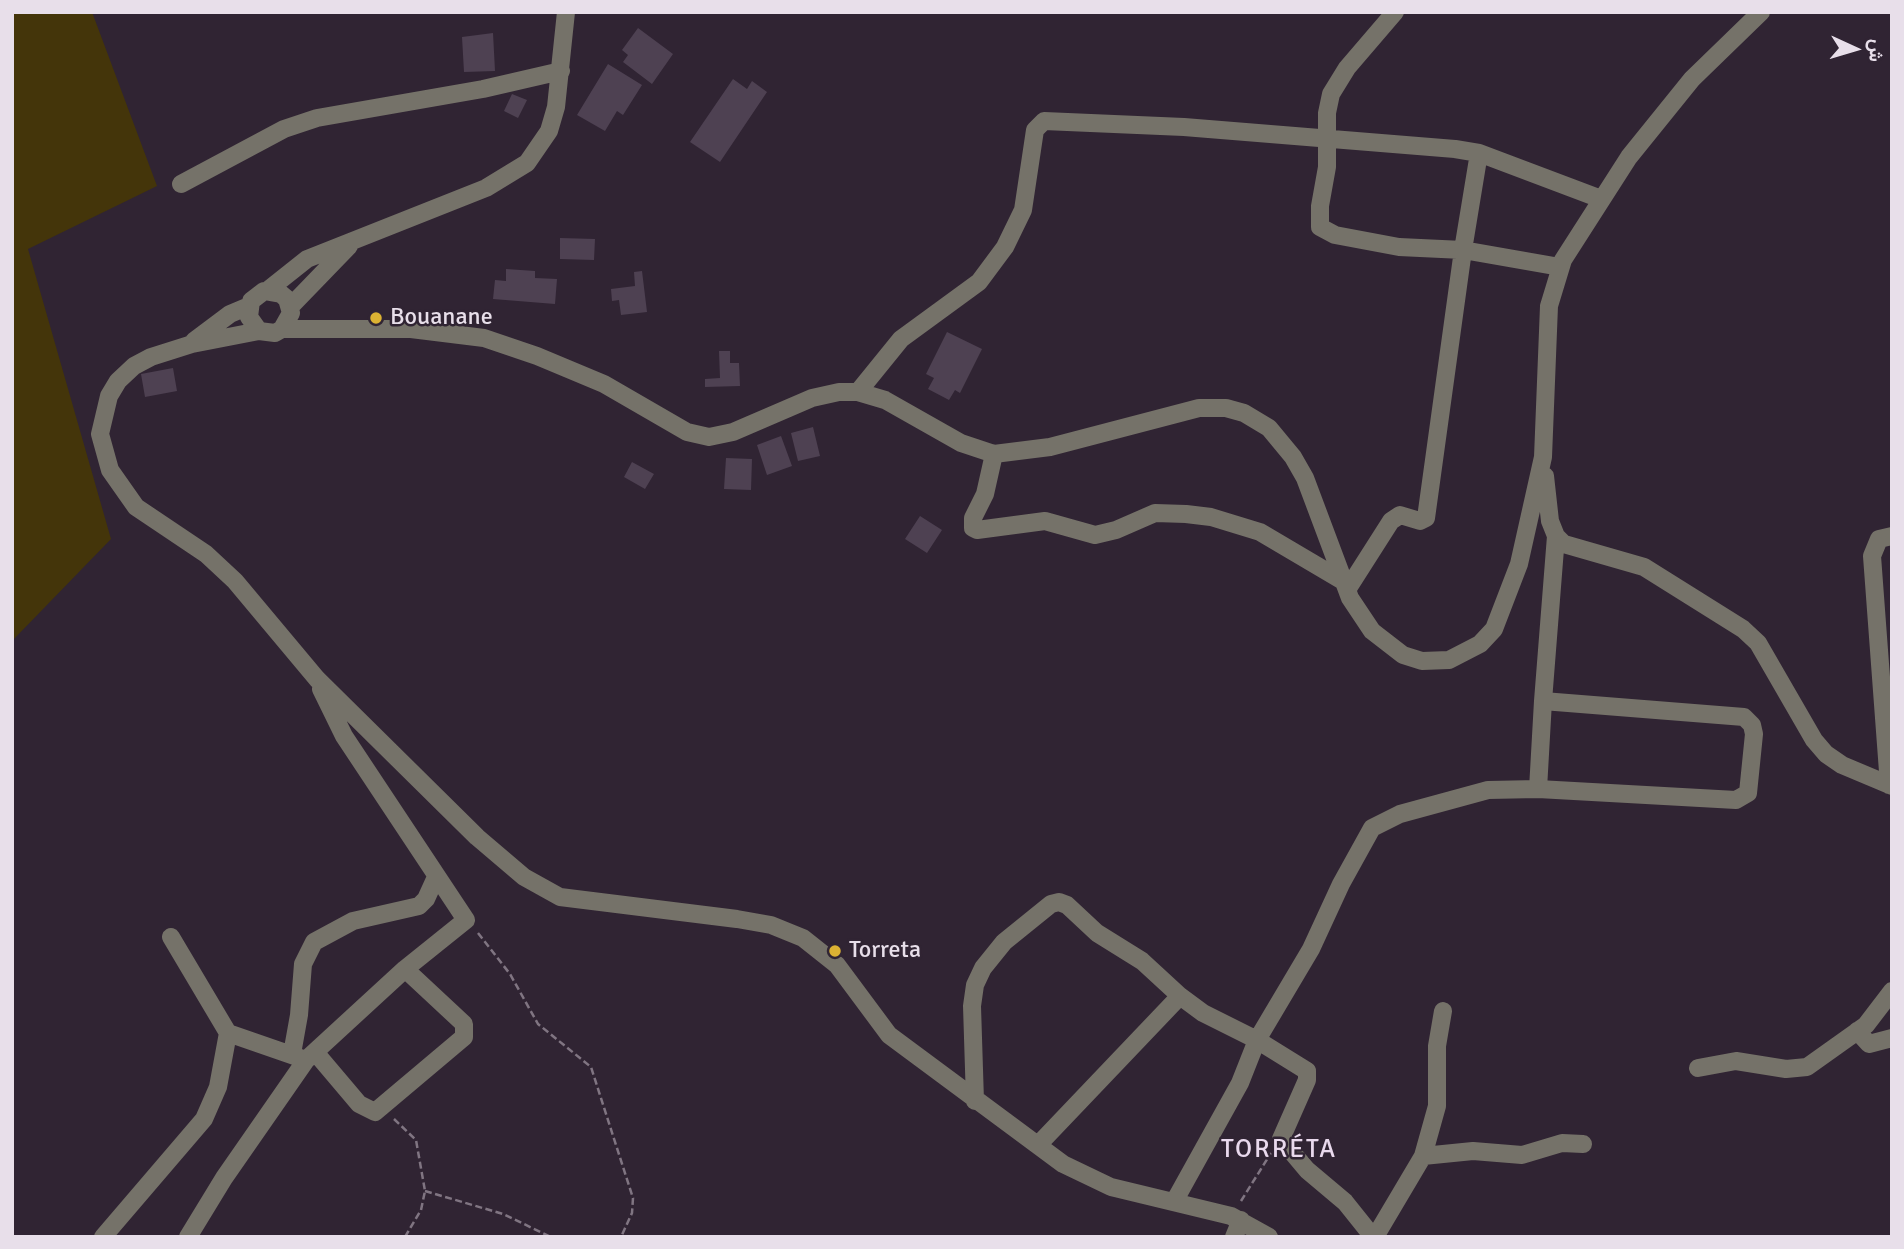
<!DOCTYPE html>
<html>
<head>
<meta charset="utf-8">
<style>
  body { margin:0 }
  #map { position:relative; width:1904px; height:1249px; overflow:hidden; background:#302433; font-family:Signika,Vazirmatn,sans-serif }
  canvas { display:block }
  .frame { position:absolute; inset:0; border:14px solid #e8dfea; pointer-events:none }
  .north { position:absolute; left:1820px; top:14px; width:70px; height:70px; -webkit-text-stroke:5px #302433; paint-order:stroke; rotate:94deg; font-size:19px; font-weight:700; line-height:28px; text-align:center; color:#e8dfea }
  .north::after { content:''; display:block; margin:auto; width:24px; height:32px; background:#e8dfea; clip-path:polygon(50% 0,100% 100%,50% 72%,0 100%) }
</style>
</head>
<body>
<div id="map">
<canvas width="1904" height="1249"></canvas>
<div class="frame"></div>
<div class="north">ش</div>
</div>
<script>
const context = document.querySelector('canvas').getContext('2d');
context.lineJoin = 'round';
function fill(path, color) {
  context.fillStyle = color;
  context.fill(path, 'evenodd');
}
function shape(rows) {
  const path = new Path2D();
  for (const r of rows) {
    path.moveTo(r[0], r[1]);
    for (let i = 2; i < r.length; i += 2) path.lineTo(r[i], r[i + 1]);
  }
  return path;
}
function strokePath(path, color, width, dash) {
  context.strokeStyle = color;
  context.lineWidth = width;
  context.lineCap = dash ? 'butt' : 'round';
  context.setLineDash(dash || []);
  context.stroke(path);
}
function label(font, color, halo, rows, align = 'center') {
  context.font = font + ' Signika,sans-serif';
  context.lineWidth = 5;
  context.setLineDash([]);
  context.textBaseline = 'middle';
  context.strokeStyle = halo;
  context.fillStyle = color;
  for (const [text, x, y, turn = 0] of rows) {
    context.save();
    context.translate(x, y);
    context.rotate((+turn || 0) * Math.PI / 180);
    context.textAlign = isNaN(turn) ? turn : align;
    if (halo) context.strokeText(text, 0, 0);
    context.fillText(text, 0, 0);
    context.restore();
  }
}
const green = shape([
  [12,12,92,12,157,186,28,249,111,539,12,641]
]);
const building = shape([
  [638,28,673,54,652,84,623,62,628,55,622,50],
  [493,33,495,71,464,72,462,37],
  [608,64,642,85,623,115,617,111,605,131,577,115],
  [733,79,747,89,752,81,767,92,720,162,690,142],
  [512,94,527,100,518,118,504,111],
  [560,238,595,239,594,260,560,259],
  [506,269,535,271,535,278,557,279,555,304,493,299,495,280,506,281],
  [642,271,647,312,621,315,619,300,612,301,611,289,635,286,634,272],
  [947,332,982,349,960,393,955,390,949,400,928,389,934,378,926,374],
  [719,351,730,351,730,363,739,363,740,386,705,387,705,379,720,378],
  [173,368,177,391,145,397,141,374],
  [813,427,820,456,798,461,791,433],
  [781,436,792,466,767,475,757,445],
  [726,458,752,459,751,490,724,489],
  [632,462,654,474,645,489,624,477],
  [920,516,942,530,927,553,905,539]
]);
const path = shape([
  [478,933,510,974,538,1024,591,1067,633,1198,632,1213,621,1237],
  [394,1119,416,1140,425,1191,421,1210,405,1237],
  [425,1191,503,1214,551,1237],
  [1241,1201,1271,1153]
]);
const minor = shape([
  [1479,153,1463,250,1560,267],
  [181,184,284,129,317,118,483,89,561,71],
  [268,290,307,259,486,188,527,163,549,131,556,107,566,12],
  [290,307,349,246],
  [282,329,411,329,484,338,537,356,604,384,687,432,709,437,733,432,812,398,839,392,858,392,885,400,961,443,994,454,1050,447,1199,408,1226,408,1244,413,1269,428,1293,457,1305,478,1350,598,1372,631,1403,655,1422,661,1449,660,1480,644,1494,629,1519,564,1543,457,1549,306,1563,260,1629,157,1692,79,1761,12],
  [259,331,249,317,251,301,264,291,281,294,287,299,291,313,282,329,275,333,259,331,192,344,151,357,134,366,118,381,109,396,100,434,110,470,136,507,206,554,235,581,317,679,477,837,524,877,560,897,737,919,771,925,803,938,837,965,889,1035,1063,1164,1111,1187,1231,1216,1269,1237],
  [194,341,230,314,249,306],
  [858,392,901,339,979,282,1005,247,1023,210,1035,130,1044,121,1184,127,1455,149,1479,153,1601,199],
  [994,454,985,494,973,518,973,528,977,530,1045,521,1095,535,1116,530,1155,513,1186,514,1211,517,1260,532,1343,581],
  [1545,476,1550,521,1556,536,1564,544,1644,567,1743,629,1758,643,1814,740,1826,754,1842,765,1892,786],
  [1347,590,1391,521,1400,515,1420,521,1426,518,1463,250,1399,247,1335,235,1320,227,1320,206,1327,167,1327,113,1331,94,1347,68,1395,12],
  [1543,701,1744,717,1752,725,1754,734,1748,793,1736,800,1538,789,1543,701,1556,536],
  [1889,785,1872,556,1879,539,1892,536],
  [171,937,228,1033,306,1060,405,969,466,920,344,736,321,689],
  [1857,1031,1869,1044,1892,1038],
  [315,1052,359,1104,375,1112,464,1037,464,1024,405,969],
  [292,1054,299,1015,303,964,314,942,353,921,419,906,426,899,436,877],
  [1698,1068,1736,1061,1786,1069,1807,1067,1866,1025,1892,991],
  [975,1101,972,1006,975,985,983,968,1004,942,1051,904,1059,902,1067,905,1097,933,1142,961,1180,996],
  [1038,1145,1180,996,1203,1013,1257,1040,1240,1083,1174,1202],
  [1423,1156,1437,1106,1437,1046,1443,1011],
  [103,1237,204,1119,218,1087,228,1033],
  [188,1237,224,1178,306,1060],
  [1234,1237,1241,1220],
  [1373,1237,1345,1202,1307,1170,1281,1139,1307,1080,1307,1071,1257,1040,1311,949,1341,884,1372,828,1400,814,1488,790,1538,789],
  [1375,1237,1423,1156,1473,1151,1522,1155,1562,1143,1583,1144]
]);
const markers = [
  [376,318,7,"#dcb233"],
  [835,951,7,"#dcb233"]
];
const poiNames = [
  ["Bouanane",390,318],
  ["Torreta",849,951]
];
const neighbourhoodNames = [
  ["TORRÉTA",1279,1150]
];
fill(green, '#44350a');
fill(building, '#4e4152');
strokePath(path, '#807582', 2.5, [7, 3.5]);
strokePath(minor, '#757269', 18);
for (const [x, y, r, color] of markers) {
  const dot = new Path2D();
  dot.arc(x, y, r, 0, 2 * Math.PI);
  context.fillStyle = color;
  context.fill(dot);
  strokePath(dot, '#302433', 2.5);
}
label('24px', '#e8dfea', '#302433', poiNames, 'left');
context.letterSpacing = '2px';
label('26px', '#e9d9ed', '#302433', neighbourhoodNames);
context.letterSpacing = '0px';
</script>
</body>
</html>
